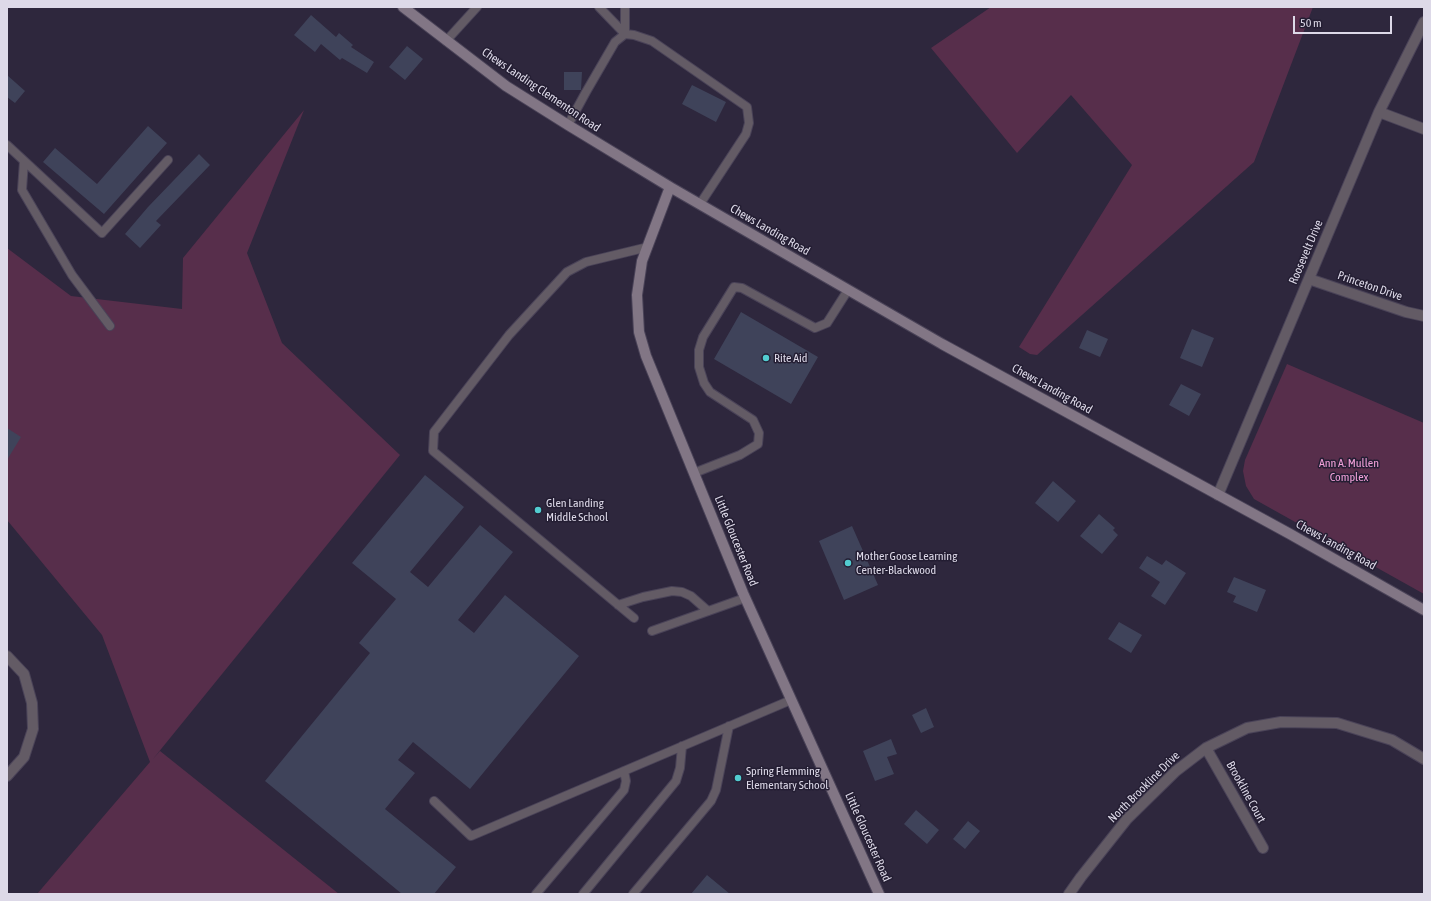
<!DOCTYPE html>
<html>
<head>
<meta charset="utf-8">
<style>
  body { margin:0 }
  #map { position:relative; width:1431px; height:901px; overflow:hidden; background:#2e273d; font-family:"Asap Condensed",sans-serif }
  canvas { display:block }
  .frame { position:absolute; inset:0; border:8px solid #ddd9e8; pointer-events:none }
  .scale { position:absolute; left:1293px; top:16px; width:99px; height:18px; box-sizing:border-box; border:2px solid #ddd9e8; border-top:0; padding-left:5px; font-size:12px; line-height:14px; white-space:nowrap; color:#ddd9e8; -webkit-text-stroke:3px #241e33; paint-order:stroke }
</style>
</head>
<body>
<div id="map">
<canvas width="1431" height="901"></canvas>
<div class="frame"></div>
<div class="scale">50 m</div>
</div>
<script>
const context = document.querySelector('canvas').getContext('2d');
context.lineJoin = 'round';
function fill(path, color) {
  context.fillStyle = color;
  context.fill(path, 'evenodd');
}
function shape(rows) {
  const path = new Path2D();
  for (const r of rows) {
    path.moveTo(r[0], r[1]);
    for (let i = 2; i < r.length; i += 2) path.lineTo(r[i], r[i + 1]);
  }
  return path;
}
function strokePath(path, color, width, dash) {
  context.strokeStyle = color;
  context.lineWidth = width;
  context.lineCap = dash ? 'butt' : 'round';
  context.setLineDash(dash || []);
  context.stroke(path);
}
function label(font, color, halo, rows, align = 'center') {
  context.font = font + ' "Asap Condensed",sans-serif';
  context.lineWidth = 3;
  context.setLineDash([]);
  context.textBaseline = 'middle';
  context.strokeStyle = halo;
  context.fillStyle = color;
  for (const [text, x, y, turn = 0] of rows) {
    context.save();
    context.translate(x, y);
    context.rotate((+turn || 0) * Math.PI / 180);
    context.textAlign = isNaN(turn) ? turn : align;
    if (halo) context.strokeText(text, 0, 0);
    context.fillText(text, 0, 0);
    context.restore();
  }
}
const green = shape([
  [991,7,1313,7,1254,162,1037,355,1030,354,1019,347,1132,165,1071,95,1017,153,931,48],
  [304,110,247,253,282,343,400,455,153,759,160,751,339,894,37,894,150,762,102,635,7,520,7,248,71,296,182,309,183,258],
  [1287,364,1424,423,1424,594,1254,499,1246,486,1243,471,1245,460]
]);
const building = shape([
  [311,15,336,37,339,33,353,45,351,47,374,62,367,73,342,58,340,60,321,44,315,52,294,35],
  [407,46,423,59,405,80,389,67],
  [564,72,582,72,581,90,564,90],
  [7,75,25,91,15,103,7,97],
  [692,85,726,102,716,122,682,104],
  [148,126,167,143,104,214,43,162,55,148,97,184],
  [199,154,210,165,156,221,161,225,140,248,125,234,148,207],
  [741,312,818,357,791,404,714,359],
  [1192,329,1214,338,1202,367,1180,358],
  [1087,330,1108,339,1100,357,1079,348],
  [1181,384,1201,394,1189,416,1169,405],
  [7,428,21,437,7,460],
  [425,475,464,507,410,572,428,587,480,525,513,552,458,620,474,633,505,595,579,656,470,789,413,742,398,760,415,773,385,809,456,867,434,894,402,894,265,781,370,653,359,643,396,599,352,563],
  [1053,481,1076,501,1058,522,1035,503],
  [1099,514,1115,528,1113,530,1118,535,1102,554,1080,536],
  [852,526,878,585,844,600,819,541],
  [1147,556,1162,565,1166,560,1186,573,1165,605,1151,596,1160,582,1139,568],
  [1234,577,1266,590,1257,612,1233,602,1236,596,1227,592],
  [1119,622,1142,635,1131,653,1108,639],
  [926,708,934,727,921,733,912,715],
  [891,739,897,754,887,757,894,774,875,781,863,751],
  [916,810,939,830,927,844,904,824],
  [968,821,980,831,965,849,953,839],
  [707,875,730,894,691,894]
]);
const lane = shape([
  [599,7,625,34],
  [625,7,625,34],
  [446,41,477,7],
  [568,125,586,92,615,42,625,34,634,35,652,41,747,107,749,123,746,134,700,204],
  [7,145,102,233,168,160],
  [24,161,22,190,72,275,110,326],
  [694,473,740,455,758,444,759,433,753,420,710,392,704,383,699,367,699,350,703,337,734,287,742,288,815,328,827,323,848,290],
  [618,605,643,597,672,591,682,592,691,596,708,611],
  [634,618,433,451,434,432,509,335,567,272,586,262,648,247],
  [652,631,745,598],
  [434,801,471,836,791,700],
  [536,894,624,790,626,781,624,771],
  [583,894,676,781,680,768,682,746],
  [633,894,711,801,716,790,729,726]
]);
const street = shape([
  [1379,112,1424,129],
  [1309,279,1406,312,1424,316],
  [1218,495,1379,112,1424,22],
  [7,656,24,674,32,703,33,729,24,757,7,776],
  [1206,748,1263,848],
  [1069,894,1081,877,1127,819,1176,771,1206,748,1247,728,1281,722,1337,723,1392,740,1424,759]
]);
const secondary = shape([
  [403,7,506,86,568,125,670,187,942,344,1290,534,1424,610],
  [670,187,642,261,637,295,639,332,646,356,743,593,879,894]
]);
const markers = [
  [766,358,4,"#52ccd0"],
  [538,510,4,"#52ccd0"],
  [848,563,4,"#52ccd0"],
  [738,778,4,"#52ccd0"]
];
const streetNames = [
  ["Chews Landing Clementon Road",541,90,34],
  ["Chews Landing Road",770,230,30],
  ["Roosevelt Drive",1306,252,-67],
  ["Princeton Drive",1370,286,19],
  ["Chews Landing Road",1052,389,29],
  ["Little Gloucester Road",736,541,68],
  ["Chews Landing Road",1336,545,29],
  ["North Brookline Drive",1144,787,-45],
  ["Brookline Court",1246,792,61],
  ["Little Gloucester Road",868,837,66]
];
const poiNames = [
  ["Rite Aid",774,358],
  ["Glen Landing",546,503],
  ["Middle School",546,517],
  ["Mother Goose Learning",856,556],
  ["Center-Blackwood",856,570],
  ["Spring Flemming",746,771],
  ["Elementary School",746,785]
];
const parkNames = [
  ["Ann A. Mullen",1349,463],
  ["Complex",1349,477]
];
fill(green, '#572e4b');
fill(building, '#3f435a');
strokePath(lane, '#4a4358', 10);
strokePath(street, '#4a4358', 12);
strokePath(secondary, '#4a4358', 12);
strokePath(lane, '#635b65', 8);
strokePath(street, '#635b65', 10);
strokePath(secondary, '#827685', 10);
for (const [x, y, r, color] of markers) {
  const dot = new Path2D();
  dot.arc(x, y, r, 0, 2 * Math.PI);
  context.fillStyle = color;
  context.fill(dot);
  strokePath(dot, '#241e33', 1.5);
}
label('12px', '#ddd9e8', '#241e33', streetNames);
label('12px', '#ddd9e8', '#241e33', poiNames, 'left');
label('12px', '#f2a0d9', '#241e33', parkNames);
</script>
</body>
</html>
